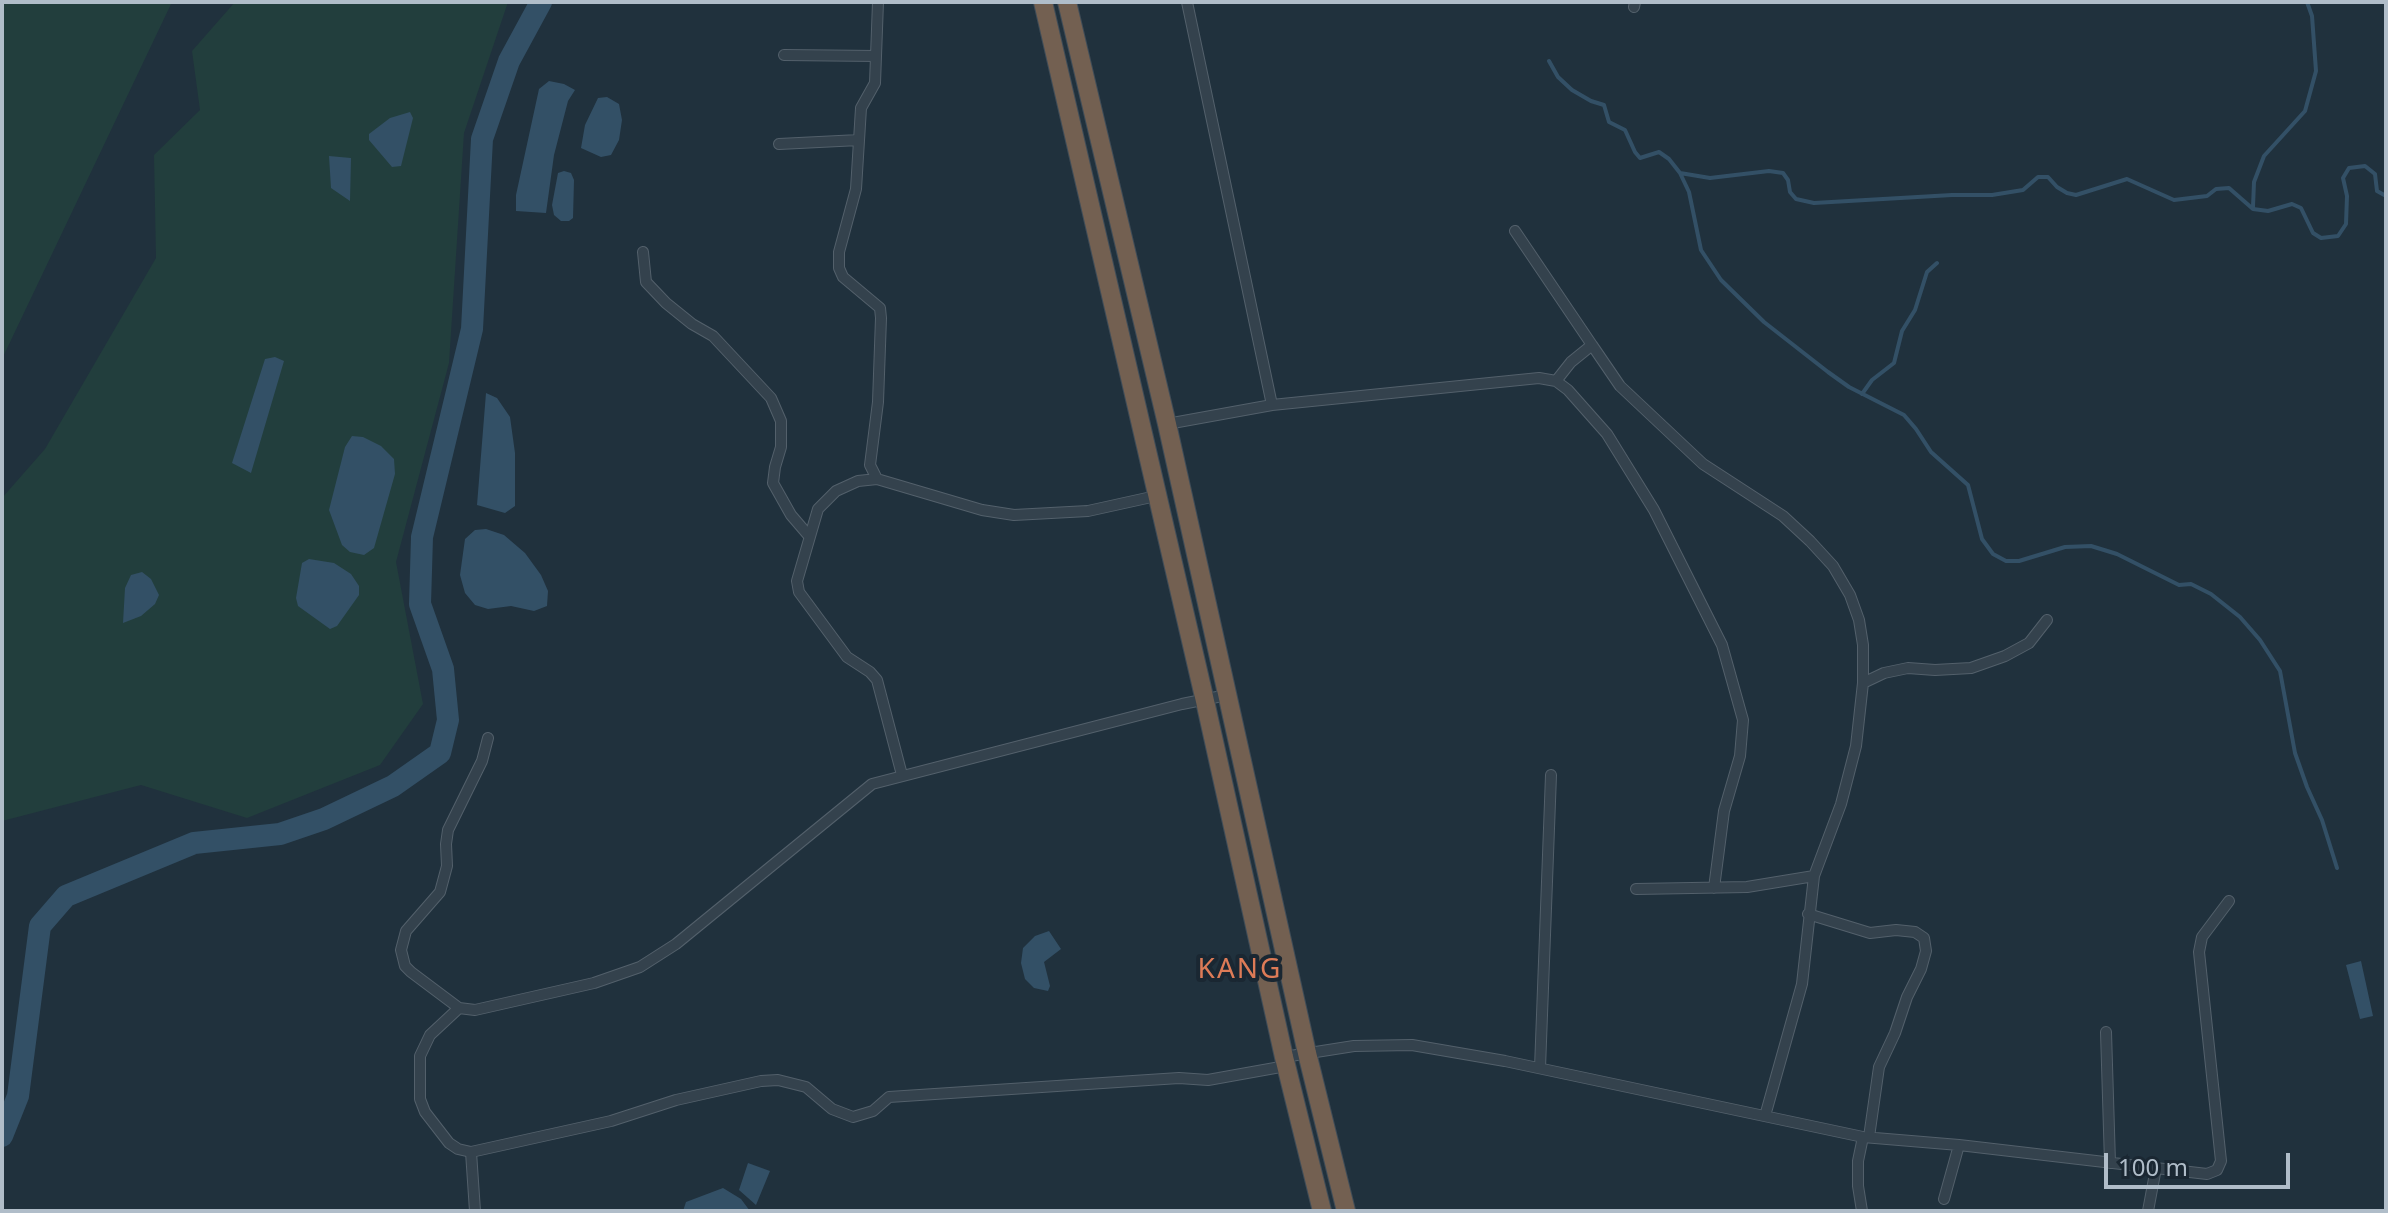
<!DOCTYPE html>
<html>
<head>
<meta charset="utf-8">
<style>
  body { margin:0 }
  #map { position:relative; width:2388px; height:1213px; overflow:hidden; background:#20313d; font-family:"Noto Sans",sans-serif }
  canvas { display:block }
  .frame { position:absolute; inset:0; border:4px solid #b0bdc9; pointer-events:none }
  .scale { position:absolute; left:2104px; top:1153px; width:186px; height:36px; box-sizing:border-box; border:4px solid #b0bdc9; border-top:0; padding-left:10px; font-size:24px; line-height:28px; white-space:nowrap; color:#b0bdc9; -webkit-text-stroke:6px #1a2732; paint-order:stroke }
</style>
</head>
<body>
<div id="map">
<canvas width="2388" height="1213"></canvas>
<div class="frame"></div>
<div class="scale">100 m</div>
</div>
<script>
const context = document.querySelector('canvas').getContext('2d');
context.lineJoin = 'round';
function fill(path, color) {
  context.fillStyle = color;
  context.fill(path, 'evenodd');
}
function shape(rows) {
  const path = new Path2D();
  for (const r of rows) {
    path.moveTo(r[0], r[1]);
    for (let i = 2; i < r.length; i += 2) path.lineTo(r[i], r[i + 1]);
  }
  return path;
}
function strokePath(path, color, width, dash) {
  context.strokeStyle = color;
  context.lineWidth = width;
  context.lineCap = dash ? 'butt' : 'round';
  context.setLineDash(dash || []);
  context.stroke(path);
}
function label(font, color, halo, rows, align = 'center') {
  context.font = font + ' "Noto Sans",sans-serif';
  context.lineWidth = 8;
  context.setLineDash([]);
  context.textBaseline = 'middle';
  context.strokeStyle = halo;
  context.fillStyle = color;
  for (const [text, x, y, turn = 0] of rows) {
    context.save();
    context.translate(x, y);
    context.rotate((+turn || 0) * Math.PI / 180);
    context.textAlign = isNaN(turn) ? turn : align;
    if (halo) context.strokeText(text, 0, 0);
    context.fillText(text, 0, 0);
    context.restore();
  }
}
const green = shape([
  [2,2,172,2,2,359],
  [235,2,508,2,464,133,449,363,396,562,423,704,380,765,247,818,141,785,2,821,2,498,45,449,156,258,154,155,200,110,192,51]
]);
const water = shape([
  [549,81,564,84,575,90,568,101,554,155,546,213,516,211,516,195,539,89],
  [607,97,619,104,622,120,619,140,611,155,601,157,581,148,585,125,598,98],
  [410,112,413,118,401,166,392,167,369,140,369,134,390,118],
  [329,156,351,158,350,201,331,188],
  [564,171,571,173,574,180,573,218,569,221,561,221,554,215,552,205,558,173],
  [275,357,284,361,251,473,232,463,265,359],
  [486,393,497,398,510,417,515,453,515,506,505,513,477,505],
  [352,436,363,437,381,446,394,459,395,474,374,548,364,555,350,552,342,545,329,510,345,447],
  [486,529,504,535,525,553,541,575,548,591,547,606,534,611,511,606,488,609,475,605,465,593,460,575,465,539,475,530],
  [309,559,334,563,351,574,359,586,359,595,337,626,330,629,298,606,296,598,302,563],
  [142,572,151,579,159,595,155,604,141,616,123,623,125,588,131,575],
  [1049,931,1061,949,1044,962,1050,986,1048,991,1034,988,1025,979,1021,963,1023,948,1035,936],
  [2361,961,2373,1016,2360,1019,2346,965],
  [748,1163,770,1171,756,1205,739,1190],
  [723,1188,741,1199,750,1211,683,1211,686,1202]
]);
const stream = shape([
  [1549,61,1558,77,1572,90,1591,101,1604,105,1609,122,1625,130,1635,152,1640,158,1659,152,1669,159,1680,173,1710,178,1769,171,1783,173,1788,180,1790,192,1796,199,1814,203,1952,195,1992,195,2023,190,2038,177,2048,177,2057,187,2067,193,2076,195,2127,179,2174,200,2207,196,2216,189,2229,188,2253,209,2268,211,2292,204,2301,208,2313,233,2321,238,2338,236,2346,224,2347,196,2343,178,2349,168,2365,166,2375,174,2377,191,2386,196],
  [1680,173,1689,192,1701,250,1721,280,1764,322,1828,372,1849,387,1904,415,1916,429,1931,452,1968,485,1982,539,1993,554,2006,561,2019,561,2065,547,2091,546,2117,554,2179,585,2191,584,2211,594,2240,617,2260,640,2280,671,2295,753,2307,787,2322,820,2337,868],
  [2253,207,2254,182,2264,156,2305,111,2316,71,2312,16,2307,2],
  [1862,394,1872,380,1894,363,1902,331,1915,310,1927,272,1937,263]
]);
const river = shape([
  [2,1136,18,1096,40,926,66,896,194,843,280,834,324,819,393,786,440,753,448,720,443,669,420,604,422,537,472,329,482,139,509,61,541,2]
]);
const street = shape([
  [1187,2,1272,405],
  [1634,7,1635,2],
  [784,55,876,56],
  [779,144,859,140],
  [1515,231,1592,345],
  [643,252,646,282,666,303,692,324,713,336,771,398,781,421,781,447,775,467,773,483,791,515,809,536],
  [1556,381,1571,362,1592,345,1620,386,1703,464,1783,516,1810,541,1833,566,1850,595,1859,620,1863,645,1863,683,1856,746,1841,804,1814,876,1802,984,1765,1116],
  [1167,424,1272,405,1539,378,1556,381,1568,390,1607,434,1654,510,1722,645,1743,720,1740,756,1724,811,1714,888],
  [877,479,870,465,878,402,881,318,880,308,843,277,839,268,839,252,856,189,861,108,875,83,878,2],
  [1863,683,1884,673,1908,668,1935,670,1971,668,2005,656,2029,643,2047,620],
  [488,738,482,761,448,830,446,844,447,866,440,892,406,931,401,950,405,966,411,972,459,1008,475,1010,594,983,640,967,676,944,872,784,1182,704,1227,695],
  [902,775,877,680,870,672,847,657,799,592,797,581,818,509,836,491,858,481,877,479,982,510,1014,515,1088,511,1156,496],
  [1636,889,1747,887,1814,876],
  [1808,914,1870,933,1896,930,1915,932,1924,938,1926,951,1921,969,1907,997,1895,1033,1879,1067,1869,1137],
  [459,1008,430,1035,420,1056,420,1099,425,1112,449,1143,458,1149,471,1152,475,1211],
  [2106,1032,2110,1163],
  [1284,1057,1354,1046,1412,1045,1505,1061,1863,1137,1959,1145,2207,1174,2217,1170,2221,1161,2199,952,2202,937,2229,901],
  [1540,1068,1551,775],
  [471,1152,611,1121,676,1100,761,1081,778,1080,806,1087,832,1109,853,1117,873,1111,889,1097,1179,1078,1208,1080,1286,1066],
  [1944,1199,1959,1145],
  [1862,1211,1858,1186,1858,1161,1863,1137],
  [2148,1211,2156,1168]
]);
const highway = shape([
  [1043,2,1205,701,1284,1057,1322,1211],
  [1067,2,1167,424,1307,1053,1346,1211]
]);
const quarterNames = [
  ["KANG",1240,970]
];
fill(green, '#223e3d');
fill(water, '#335066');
strokePath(stream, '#335066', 4);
strokePath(river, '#335066', 22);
strokePath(street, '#53606b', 12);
strokePath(highway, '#404d58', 20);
strokePath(street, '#34424d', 10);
strokePath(highway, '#736051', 18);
context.letterSpacing = '2px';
label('28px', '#dd7b57', '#1a2732', quarterNames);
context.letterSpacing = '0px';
</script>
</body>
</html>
